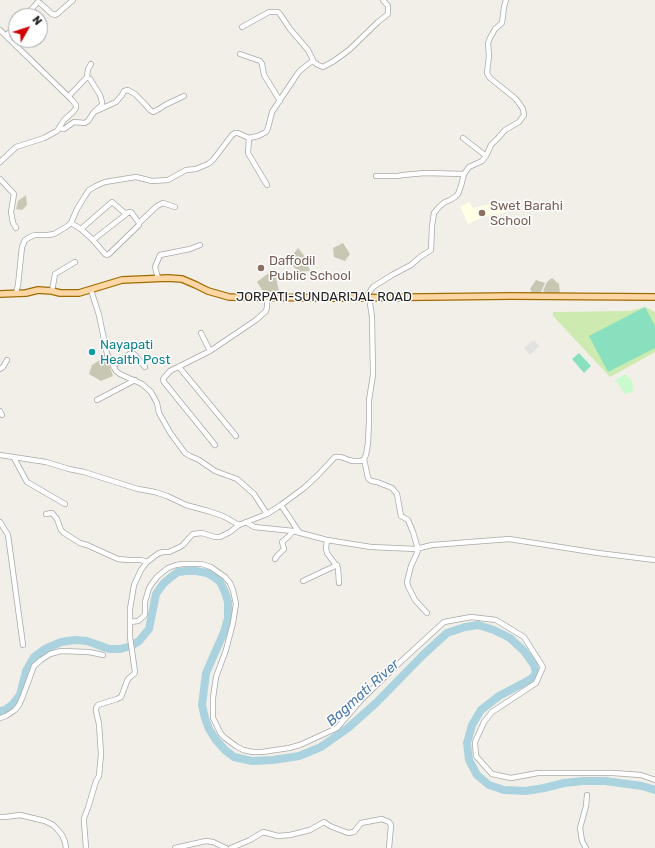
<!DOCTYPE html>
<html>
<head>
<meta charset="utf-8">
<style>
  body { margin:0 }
  #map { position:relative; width:655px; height:848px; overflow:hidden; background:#f2efe9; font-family:Rubik,sans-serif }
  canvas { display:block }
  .north { position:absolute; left:8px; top:8px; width:40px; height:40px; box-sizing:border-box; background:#fff; border:1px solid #a7a7a7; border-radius:50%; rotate:51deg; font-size:11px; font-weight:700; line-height:16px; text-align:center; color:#222 }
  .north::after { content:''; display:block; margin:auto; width:14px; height:18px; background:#d40000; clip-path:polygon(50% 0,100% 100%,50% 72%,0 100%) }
</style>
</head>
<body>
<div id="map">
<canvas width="655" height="848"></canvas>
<div class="north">N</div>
</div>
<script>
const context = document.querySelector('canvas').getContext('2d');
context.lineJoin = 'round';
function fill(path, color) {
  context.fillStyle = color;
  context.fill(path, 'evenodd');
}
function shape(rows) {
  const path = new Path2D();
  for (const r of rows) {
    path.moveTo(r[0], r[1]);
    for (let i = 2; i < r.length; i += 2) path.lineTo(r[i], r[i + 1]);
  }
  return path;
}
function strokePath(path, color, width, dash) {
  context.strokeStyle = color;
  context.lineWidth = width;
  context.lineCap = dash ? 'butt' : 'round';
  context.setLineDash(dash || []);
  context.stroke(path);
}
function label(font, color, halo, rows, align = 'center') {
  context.font = font + ' Rubik,sans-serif';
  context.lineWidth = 3;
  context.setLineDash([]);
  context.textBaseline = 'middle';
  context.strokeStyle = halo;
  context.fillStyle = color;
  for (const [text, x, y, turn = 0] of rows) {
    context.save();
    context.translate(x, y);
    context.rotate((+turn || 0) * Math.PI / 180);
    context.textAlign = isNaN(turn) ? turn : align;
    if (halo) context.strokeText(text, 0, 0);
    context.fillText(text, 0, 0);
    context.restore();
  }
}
const education = shape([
  [469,202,473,208,499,202,500,205,506,205,508,212,483,217,468,224,460,207]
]);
const construction = shape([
  [26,195,27,205,22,210,16,209,18,201],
  [343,243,350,254,345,261,334,257,333,248],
  [298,248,306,258,310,271,299,272,288,261],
  [274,269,279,291,264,293,257,282],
  [552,278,559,284,560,294,548,294,543,291,547,282],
  [536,280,545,283,540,294,533,294,530,289],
  [106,356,113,376,101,381,89,374,92,365]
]);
const grass = shape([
  [645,307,655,312,655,352,610,377,553,316,553,312,630,311]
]);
const park = shape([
  [626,374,628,378,630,378,634,386,632,387,634,391,625,394,615,380]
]);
const pitch = shape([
  [645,307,655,326,655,348,608,372,589,336],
  [579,353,591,366,584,373,572,359]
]);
const parking = shape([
  [534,340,539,346,530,355,524,348]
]);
const river = shape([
  [0,711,5,710,12,705,20,695,26,671,34,657,45,649,61,642,75,640,87,641,109,649,120,649,131,646,139,641,149,629,156,594,163,584,171,577,178,572,186,571,196,571,207,573,214,577,220,582,225,592,228,602,228,618,224,632,206,673,202,705,205,718,209,729,216,740,225,750,234,757,252,761,273,760,299,756,321,747,348,728,376,703,423,655,447,633,465,627,478,625,494,630,510,638,524,651,534,665,536,673,531,679,499,696,481,710,472,725,467,743,469,760,477,775,489,785,504,790,526,791,544,788,564,783,583,781,605,781,642,786,655,790]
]);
const minor = shape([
  [25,16,38,2,40,3,52,14,55,15,57,14,73,0],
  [242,27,269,12,278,12,280,14,290,29,308,50,314,62],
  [0,30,72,100,76,105,76,108,73,112,64,120,57,131,44,138,16,147,0,162],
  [6,36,16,25],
  [240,54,260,61,262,64,264,75,274,91,280,101],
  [69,96,87,77],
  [94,112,116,102,122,95,124,91,128,90,135,94,143,102,150,110,153,112,159,109,165,105,184,96],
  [60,128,64,129,74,122,85,123,88,121,94,112,102,105,102,102,100,95,90,79,87,77,88,69,91,64],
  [249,138,248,153,267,185],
  [463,138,486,156],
  [376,176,398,176,403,175,425,173,464,174],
  [0,179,14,194,11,212,13,223,16,228],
  [71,223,81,229,93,240,105,254,107,255,109,254,139,225,139,223,131,212,129,212,93,240],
  [139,223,157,206,163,203,175,207],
  [81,229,112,202,126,214],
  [158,278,155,267,160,255,190,249,200,245],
  [91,290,99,315,107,354,116,371,120,374,142,384,151,392,157,403,159,413,171,434,185,453,190,456,199,460,215,471,237,479,254,494,267,514],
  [52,291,55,274,75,262],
  [16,293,18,285,22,247,25,240,32,236,35,235,48,235,54,234,66,227,71,223,77,209,85,196,89,190,96,186,105,182,136,177,152,181,168,180,186,170,196,169,208,164,213,160,232,135,235,133,238,133,249,138,258,136,266,132,268,128,272,112,298,73,302,69,311,62,314,62,318,65,323,67,334,61,349,50,378,22,388,14,388,6,383,0],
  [366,297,373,287,392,275,411,265,420,257,431,250,432,226,434,213,439,207,445,202,450,200,455,197,458,194,461,186,464,174,469,167,482,161,486,156,491,145,498,138,505,130,519,122,524,115,523,109,516,99,490,78,487,73,489,56,488,43,490,38,495,29,502,23,504,7,506,0],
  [201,333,210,351],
  [113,366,131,353,134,354,145,367],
  [179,367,236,436],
  [0,369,3,367,7,360],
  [97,400,135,380],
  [0,411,2,415],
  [215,445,164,382,163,379,170,371,210,351,256,320,266,311,267,307,267,297],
  [0,455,46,462,69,469,84,472,138,489,155,492,167,496,186,505,208,511,223,516,239,525],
  [14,458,27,482,65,504],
  [364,459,368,478,371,481,377,482,392,488,397,494,401,516,408,520,413,532,418,549,417,553,411,566,407,582,408,586,415,600,427,613],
  [281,505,299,532],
  [46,514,52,513,57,519,61,530,64,533,80,543,87,545,118,559,129,560,141,560,147,562],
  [0,522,8,535,23,645],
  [246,522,254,527,293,531,327,540,371,547,416,549,432,545,509,539,598,553,655,560],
  [327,540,326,548,327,553,338,568,339,583],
  [275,559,277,556,284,549,282,542,289,536,293,531],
  [303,581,337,565],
  [130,622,138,621,144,616,145,614,145,602,149,588,153,582,158,576,168,568,176,565,183,564,202,564,211,567,225,577,230,583,233,590,236,604,233,623,226,650,216,677,213,698,213,718,221,734,225,738,236,746,243,750,253,752,262,752,289,748,300,745,337,728,362,699,396,666,444,622,471,617,496,620,524,637,543,667,536,683,492,712,484,722,475,742,476,756,492,774,511,778,538,773,613,773,641,775,655,780],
  [0,718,6,716,15,710,19,705,23,696,34,666,41,660,50,654,61,651,89,652,103,655],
  [0,817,5,817,20,815,45,821,53,825,58,830,62,835,65,842,66,848],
  [86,848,84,822,84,818,88,808,96,781,99,776,101,754,99,724,96,711,96,708,98,705,117,699,121,697,123,692,127,681,129,678,134,674,135,672,130,637,130,609,134,585,141,570,147,562,159,553,164,552,169,552,180,547,183,545,189,538,193,534,202,533,215,537,220,537,230,532,239,525,267,514,281,505,304,488,318,475,335,457,341,457,349,460,353,461,361,461,364,459,366,455,368,443,369,422,369,400,373,375,372,317,369,297],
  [175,848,206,841,213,842,226,848],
  [231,848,250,840,263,832,278,836,290,835,310,830,324,822,330,826,348,833,354,832,361,823,382,819,389,822,391,825,389,848],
  [586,848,582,841,580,828,586,806,587,795]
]);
const major = shape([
  [0,294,26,293,38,290,52,291,60,293,79,293,122,280,168,278,182,279,196,285,208,291,229,297,340,298,511,296,655,297]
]);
const markers = [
  [482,213,4,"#8d6e63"],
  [261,268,4,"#8d6e63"],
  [92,352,4,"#0f9aa8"]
];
const educationNames = [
  ["Swet Barahi",490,206],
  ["School",490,221],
  ["Daffodil",269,261],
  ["Public School",269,276]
];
const streetNames = [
  ["JORPATI-SUNDARIJAL ROAD",324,297]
];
const cultureNames = [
  ["Nayapati",100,345],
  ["Health Post",100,360]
];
const waterNames = [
  ["Bagmati River",363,693,-42]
];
fill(education, '#ffffe5');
fill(construction, '#c7c7b4');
fill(grass, '#cdebb0');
fill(park, '#c8facc');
fill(pitch, '#88e0be');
fill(parking, '#e2e2e2');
strokePath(river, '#aad3df', 8);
strokePath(minor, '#a9a9a9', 6);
strokePath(major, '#a06b00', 8);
strokePath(minor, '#fff', 4.5);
strokePath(major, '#fcd6a4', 5.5);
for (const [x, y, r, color] of markers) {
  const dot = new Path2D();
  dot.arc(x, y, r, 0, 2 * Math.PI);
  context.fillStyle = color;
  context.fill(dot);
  strokePath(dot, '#fff', 1.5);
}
label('13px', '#785e54', '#fff', educationNames, 'left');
label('13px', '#222', '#fff', streetNames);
label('13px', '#0d838f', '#fff', cultureNames, 'left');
label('italic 14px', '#4a7aab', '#fff', waterNames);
</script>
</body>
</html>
